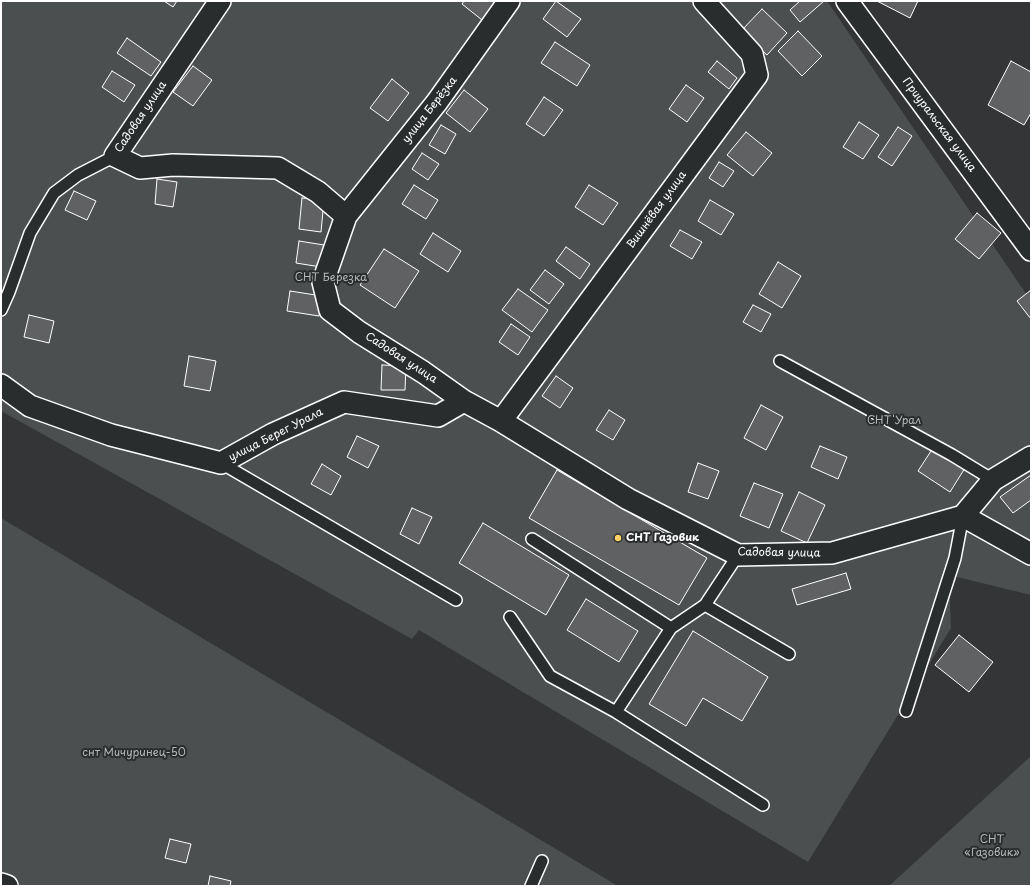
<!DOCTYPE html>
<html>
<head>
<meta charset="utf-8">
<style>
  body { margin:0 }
  #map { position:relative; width:1032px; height:887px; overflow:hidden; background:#333536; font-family:"Playpen Sans",sans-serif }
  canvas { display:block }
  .frame { position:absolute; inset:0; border:2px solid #fff; pointer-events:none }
</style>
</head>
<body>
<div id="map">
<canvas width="1032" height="887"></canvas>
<div class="frame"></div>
</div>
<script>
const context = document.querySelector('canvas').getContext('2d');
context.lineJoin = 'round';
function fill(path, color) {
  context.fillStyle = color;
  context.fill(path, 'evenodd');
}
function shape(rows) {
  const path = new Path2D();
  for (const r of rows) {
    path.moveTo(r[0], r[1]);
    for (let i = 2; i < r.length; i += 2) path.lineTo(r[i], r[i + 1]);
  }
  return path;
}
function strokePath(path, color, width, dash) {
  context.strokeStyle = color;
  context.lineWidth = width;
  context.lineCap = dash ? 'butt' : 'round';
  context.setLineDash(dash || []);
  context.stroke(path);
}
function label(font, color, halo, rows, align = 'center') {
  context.font = font + ' "Playpen Sans",sans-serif';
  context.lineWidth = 4;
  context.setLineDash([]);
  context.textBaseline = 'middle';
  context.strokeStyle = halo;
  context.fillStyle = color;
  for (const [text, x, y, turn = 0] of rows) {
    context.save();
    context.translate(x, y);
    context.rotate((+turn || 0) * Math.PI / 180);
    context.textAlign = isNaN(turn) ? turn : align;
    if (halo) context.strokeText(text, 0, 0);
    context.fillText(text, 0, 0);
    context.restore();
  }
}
const green = shape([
  [1,1,827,1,1031,301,1031,595,949,575,951,628,808,862,419,630,412,639,1,411],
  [1,518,618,886,1,886],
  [1031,756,1031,886,889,886]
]);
const building = shape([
  [164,1,177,1,173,7,164,1],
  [464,1,497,1,482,20,462,4,464,1],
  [556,1,581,19,567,37,543,19,556,1],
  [800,1,824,1,800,22,790,10,800,1],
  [877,1,918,1,910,18,877,1],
  [762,9,787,33,767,55,741,31,762,9],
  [798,31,822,56,802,76,778,51,798,31],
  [127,38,161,62,151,76,117,53,127,38],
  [555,42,590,65,577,86,541,63,555,42],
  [717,61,737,78,729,89,708,72,717,61],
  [1011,61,1031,72,1031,113,1024,125,988,105,1011,61],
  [193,66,212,80,193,106,173,92,193,66],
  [112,71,135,85,124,102,102,87,112,71],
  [392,79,409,93,388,121,370,108,392,79],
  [686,85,704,98,687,122,669,109,686,85],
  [464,90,488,109,470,132,446,113,464,90],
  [544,97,563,110,544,136,526,124,544,97],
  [859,122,879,135,863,159,843,147,859,122],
  [441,125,456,134,445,154,429,145,441,125],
  [898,127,912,136,892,166,878,157,898,127],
  [746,132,772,153,753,176,727,155,746,132],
  [422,153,439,164,428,180,412,169,422,153],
  [719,162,734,171,723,187,709,178,719,162],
  [157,179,177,182,173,207,155,204,157,179],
  [414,185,438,200,426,219,402,204,414,185],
  [589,185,618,203,603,225,575,207,589,185],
  [74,191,96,201,87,220,65,210,74,191],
  [302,198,324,200,321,232,299,229,302,198],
  [710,200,734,214,721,235,698,221,710,200],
  [977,213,1001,233,979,259,955,239,977,213],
  [680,230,702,242,692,259,670,246,680,230],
  [433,233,461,251,448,272,420,254,433,233],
  [299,241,324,245,321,267,296,263,299,241],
  [566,247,590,264,580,279,556,261,566,247],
  [384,249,419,271,395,308,360,285,384,249],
  [778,262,801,276,782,308,759,294,778,262],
  [545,270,564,284,549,304,530,290,545,270],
  [518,289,548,310,532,332,502,310,518,289],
  [1031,290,1031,319,1017,301,1031,290],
  [290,291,322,296,319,316,287,311,290,291],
  [753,305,771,314,761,332,743,322,753,305],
  [29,315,54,321,49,343,24,337,29,315],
  [511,324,530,337,518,355,499,342,511,324],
  [189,356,216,361,210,391,184,386,189,356],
  [382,365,406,366,405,390,381,390,382,365],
  [556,376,573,388,560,408,542,396,556,376],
  [761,405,783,417,766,450,744,438,761,405],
  [609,410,625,420,613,440,596,430,609,410],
  [357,436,379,446,368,468,347,457,357,436],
  [820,446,847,457,838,479,811,467,820,446],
  [933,448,965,468,950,492,918,471,933,448],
  [698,463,719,471,708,499,688,492,698,463],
  [322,464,341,476,331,495,311,484,322,464],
  [557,470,707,558,679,605,529,518,557,470],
  [1031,475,1031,500,1013,513,1000,497,1031,475],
  [754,483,783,494,769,528,740,516,754,483],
  [799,492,825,505,807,543,781,531,799,492],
  [412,508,432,517,419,544,400,534,412,508],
  [483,523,569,575,546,615,459,563,483,523],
  [846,573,851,589,797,605,792,589,846,573],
  [586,599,638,631,619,662,567,630,586,599],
  [693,631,768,677,742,721,703,698,686,726,649,704,693,631],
  [959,635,993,662,969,692,935,665,959,635],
  [170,839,191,844,186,863,165,858,170,839],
  [210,876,231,881,230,886,208,886,210,876]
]);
const lane = shape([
  [1,310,9,292,30,233,54,193,78,175,115,156],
  [780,361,952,455,993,480],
  [221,463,456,600],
  [532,539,671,628],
  [738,555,705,605,789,654],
  [510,617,550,676,616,712,763,805],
  [906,711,955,558,963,516],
  [616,712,671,628,705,605],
  [531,886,542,861]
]);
const street = shape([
  [220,1,115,156,140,168,173,165,278,168,318,192,346,216,323,282,330,310,359,332,423,372,464,401,501,421,628,499,738,555,832,553,963,516],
  [847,1,1031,250],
  [346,216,437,102,509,1],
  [1,385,30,406,111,435,221,463,273,434,344,402,438,416,464,401],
  [501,421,757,75,752,54,704,1],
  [963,516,993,480,1031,457],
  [963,516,1031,554],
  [1,884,7,886]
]);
const markers = [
  [618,538,4,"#ffd166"]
];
const streetNames = [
  ["улица Берёзка",430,110,-52],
  ["Садовая улица",141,117,-56],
  ["Приуральская улица",939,125,53],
  ["Вишнёвая улица",657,210,-54],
  ["Садовая улица",401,358,33],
  ["улица Берег Урала",276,435,-27],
  ["Садовая улица",779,553,1]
];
const parkNames = [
  ["СНТ Березка",331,278],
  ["СНТ Урал",894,421],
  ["снт Мичуринец-50",134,753],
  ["СНТ",992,840],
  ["«Газовик»",992,853]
];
const poiNames = [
  ["СНТ Газовик",626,538]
];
fill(green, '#4c4f50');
fill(building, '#5f6162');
strokePath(building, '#fff', 1);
strokePath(lane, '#fff', 14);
strokePath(street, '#fff', 24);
strokePath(lane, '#2a2d2e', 11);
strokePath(street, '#2a2d2e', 21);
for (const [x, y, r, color] of markers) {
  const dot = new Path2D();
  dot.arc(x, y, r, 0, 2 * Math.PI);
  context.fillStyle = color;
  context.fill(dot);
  strokePath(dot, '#2a2d2e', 1.5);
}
label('11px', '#fff', '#2a2d2e', streetNames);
label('11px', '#b7b9b9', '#2a2d2e', parkNames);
label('bold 11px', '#fff', '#2a2d2e', poiNames, 'left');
</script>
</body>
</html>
